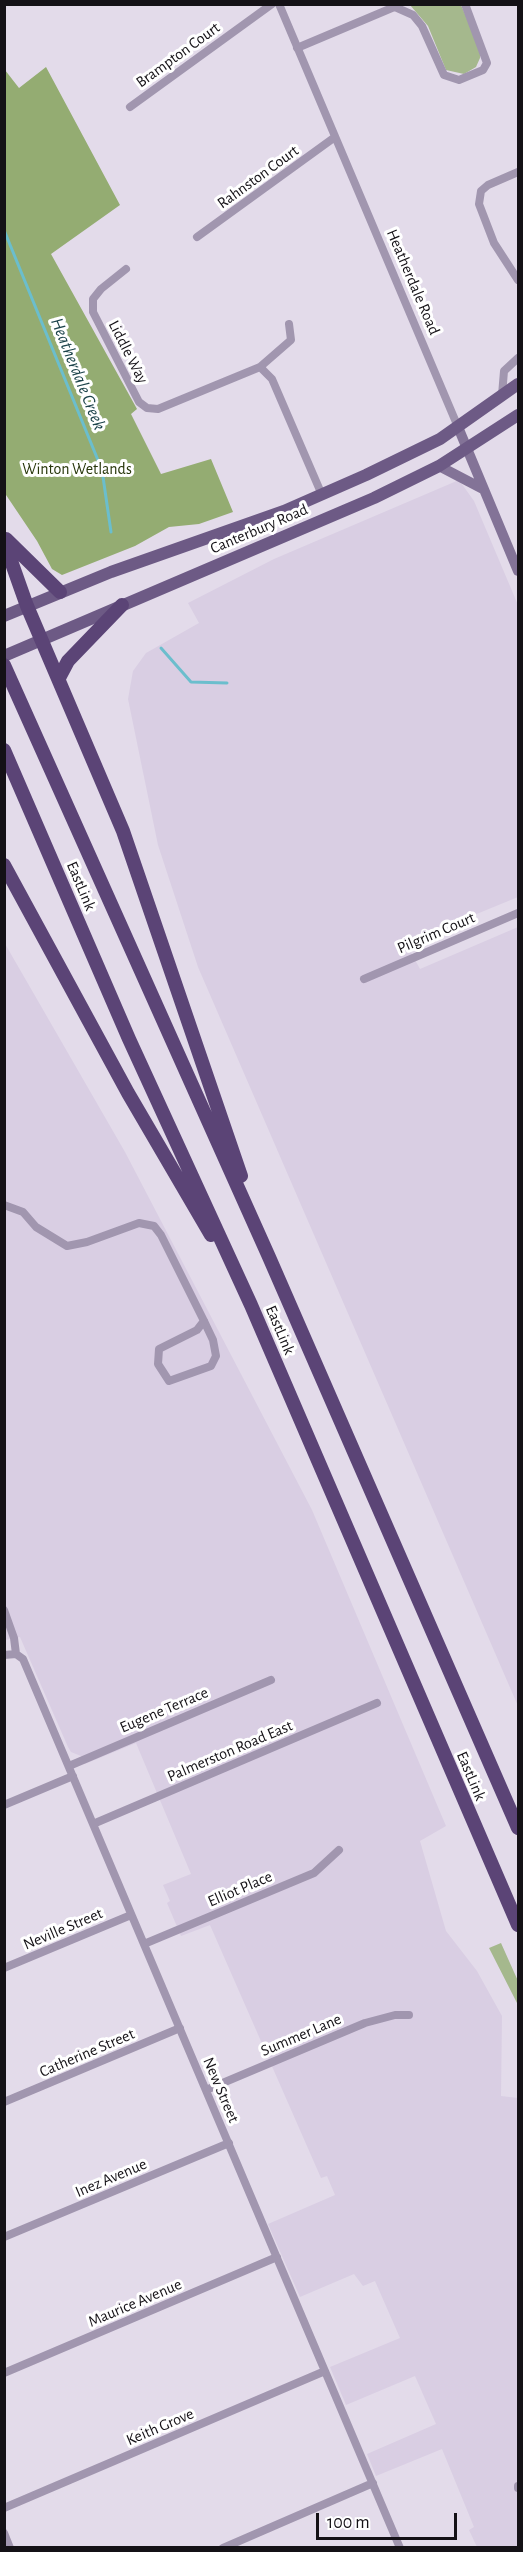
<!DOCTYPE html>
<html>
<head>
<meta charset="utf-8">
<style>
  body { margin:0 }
  #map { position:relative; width:523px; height:2552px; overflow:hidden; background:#e3dbea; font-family:"Alegreya Sans",sans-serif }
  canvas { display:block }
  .frame { position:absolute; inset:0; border:6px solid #141116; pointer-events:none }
  .scale { position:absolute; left:316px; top:2513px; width:141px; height:27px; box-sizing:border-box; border:3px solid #141116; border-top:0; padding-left:8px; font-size:18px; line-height:21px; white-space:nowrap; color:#141116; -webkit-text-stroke:4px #fff; paint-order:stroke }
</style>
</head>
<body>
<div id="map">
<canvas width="523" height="2552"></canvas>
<div class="frame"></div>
<div class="scale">100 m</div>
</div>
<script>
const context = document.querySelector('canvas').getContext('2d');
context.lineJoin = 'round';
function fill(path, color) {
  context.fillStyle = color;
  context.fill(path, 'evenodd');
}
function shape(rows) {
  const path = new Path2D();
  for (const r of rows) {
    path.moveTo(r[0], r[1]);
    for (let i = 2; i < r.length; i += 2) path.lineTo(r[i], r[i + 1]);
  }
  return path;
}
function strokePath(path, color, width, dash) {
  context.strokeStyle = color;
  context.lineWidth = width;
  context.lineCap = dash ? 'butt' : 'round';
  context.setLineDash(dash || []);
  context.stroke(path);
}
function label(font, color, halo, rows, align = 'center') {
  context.font = font + ' "Alegreya Sans",sans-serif';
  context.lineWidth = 6;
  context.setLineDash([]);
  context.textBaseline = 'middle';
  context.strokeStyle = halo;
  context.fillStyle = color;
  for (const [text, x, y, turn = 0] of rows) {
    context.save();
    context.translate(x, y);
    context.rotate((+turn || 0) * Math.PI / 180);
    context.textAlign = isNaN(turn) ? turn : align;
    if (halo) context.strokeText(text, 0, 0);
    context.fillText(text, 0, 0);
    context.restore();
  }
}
const built = shape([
  [459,480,474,501,518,605,518,897,406,943,420,969,518,927,518,1706,198,967,158,845,128,699,133,671,146,653,199,623,188,603,274,559],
  [4,942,125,1152,312,1510,446,1826,420,1841,446,1931,477,1971,502,2016,501,2096,518,2098,518,2547,477,2547,469,2530,474,2527,442,2449,376,2476,367,2454,436,2424,415,2376,346,2405,330,2367,400,2338,375,2281,363,2286,354,2274,300,2297,268,2224,335,2195,327,2176,321,2178,210,1925,181,1936,167,1903,170,1901,163,1885,191,1874,136,1743,85,1764,81,1756,71,1752,68,1747,20,1637,5,1640]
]);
const green = shape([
  [410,5,461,5,480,48,480,58,476,67,464,74,446,70,428,26],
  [501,1943,518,1981,518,2016,517,2003,489,1948]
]);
const forest = shape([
  [46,67,120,205,51,254,137,409,131,414,161,474,211,459,233,512,199,524,169,527,135,546,62,575,52,569,37,541,4,492,5,70,19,88]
]);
const stream = shape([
  [4,230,102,470,111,532],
  [161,648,191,682,227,683]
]);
const street = shape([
  [279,4,458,427],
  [395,7,413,15,422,26,444,75,459,80,483,70,487,63,465,4],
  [297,48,399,5],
  [130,107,272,4],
  [518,172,488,185,481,191,479,204,494,243,518,280],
  [197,237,335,137],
  [126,269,101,289,93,299,93,312,139,402,147,408,158,409,260,367,272,379,322,495],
  [260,367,291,340,289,324],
  [502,395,504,371,518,358],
  [364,979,518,913],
  [4,1205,23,1212,36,1227,67,1246,87,1242,139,1223,154,1226,161,1235,204,1321,213,1340,216,1356,211,1366,169,1381,158,1364,159,1349,197,1330,204,1321],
  [4,1610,14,1638,16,1654],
  [4,1655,16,1654,23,1659,400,2548],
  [69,1766,271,1680],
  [4,1805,73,1776],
  [93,1824,377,1703],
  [144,1944,314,1873,339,1850],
  [4,1968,131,1915],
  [206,2090,365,2023,395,2015,409,2015],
  [4,2102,180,2028],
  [4,2237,229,2143],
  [4,2373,277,2257],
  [518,2486,518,2488],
  [4,2508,325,2371],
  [4,2533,10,2548],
  [223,2548,373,2483]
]);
const secondary = shape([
  [458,427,518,571],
  [439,466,483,489]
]);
const primary = shape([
  [4,616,111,572,284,511,366,475,440,439,518,384],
  [4,656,374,498,439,466,518,415]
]);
const highway = shape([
  [6,539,60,592],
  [4,541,27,606,123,831,241,1176],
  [4,665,269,1257,518,1828],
  [59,678,68,661,122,605],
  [4,750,129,1039,251,1305,518,1925],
  [4,865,128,1093,211,1235]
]);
const streetNames = [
  ["Brampton Court",178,55,-36],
  ["Rahnston Court",258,177,-36],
  ["Heatherdale Road",413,282,67],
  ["Liddle Way",128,352,63],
  ["Canterbury Road",259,529,-23],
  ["EastLink",81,886,67],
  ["Pilgrim Court",436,933,-23],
  ["EastLink",280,1330,67],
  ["Eugene Terrace",164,1710,-23],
  ["Palmerston Road East",230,1751,-23],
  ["EastLink",471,1776,67],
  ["Elliot Place",240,1889,-23],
  ["Neville Street",63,1929,-23],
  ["Summer Lane",301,2035,-23],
  ["Catherine Street",87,2053,-23],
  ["New Street",221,2090,67],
  ["Inez Avenue",111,2178,-23],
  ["Maurice Avenue",135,2303,-23],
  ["Keith Grove",160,2427,-23]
];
const parkNames = [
  ["Winton Wetlands",77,469]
];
const waterNames = [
  ["Heatherdale Creek",78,374,68]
];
fill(built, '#d9cee3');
fill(green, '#a5b88d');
fill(forest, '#94ac72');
strokePath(stream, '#6bbecd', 3);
strokePath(street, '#a196af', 8);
strokePath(secondary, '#837397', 10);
strokePath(primary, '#6d5a85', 12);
strokePath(highway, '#5b4476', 14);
label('16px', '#141116', '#fff', streetNames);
label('16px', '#27360a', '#fff', parkNames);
label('italic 18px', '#1d444b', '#fff', waterNames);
</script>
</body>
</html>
